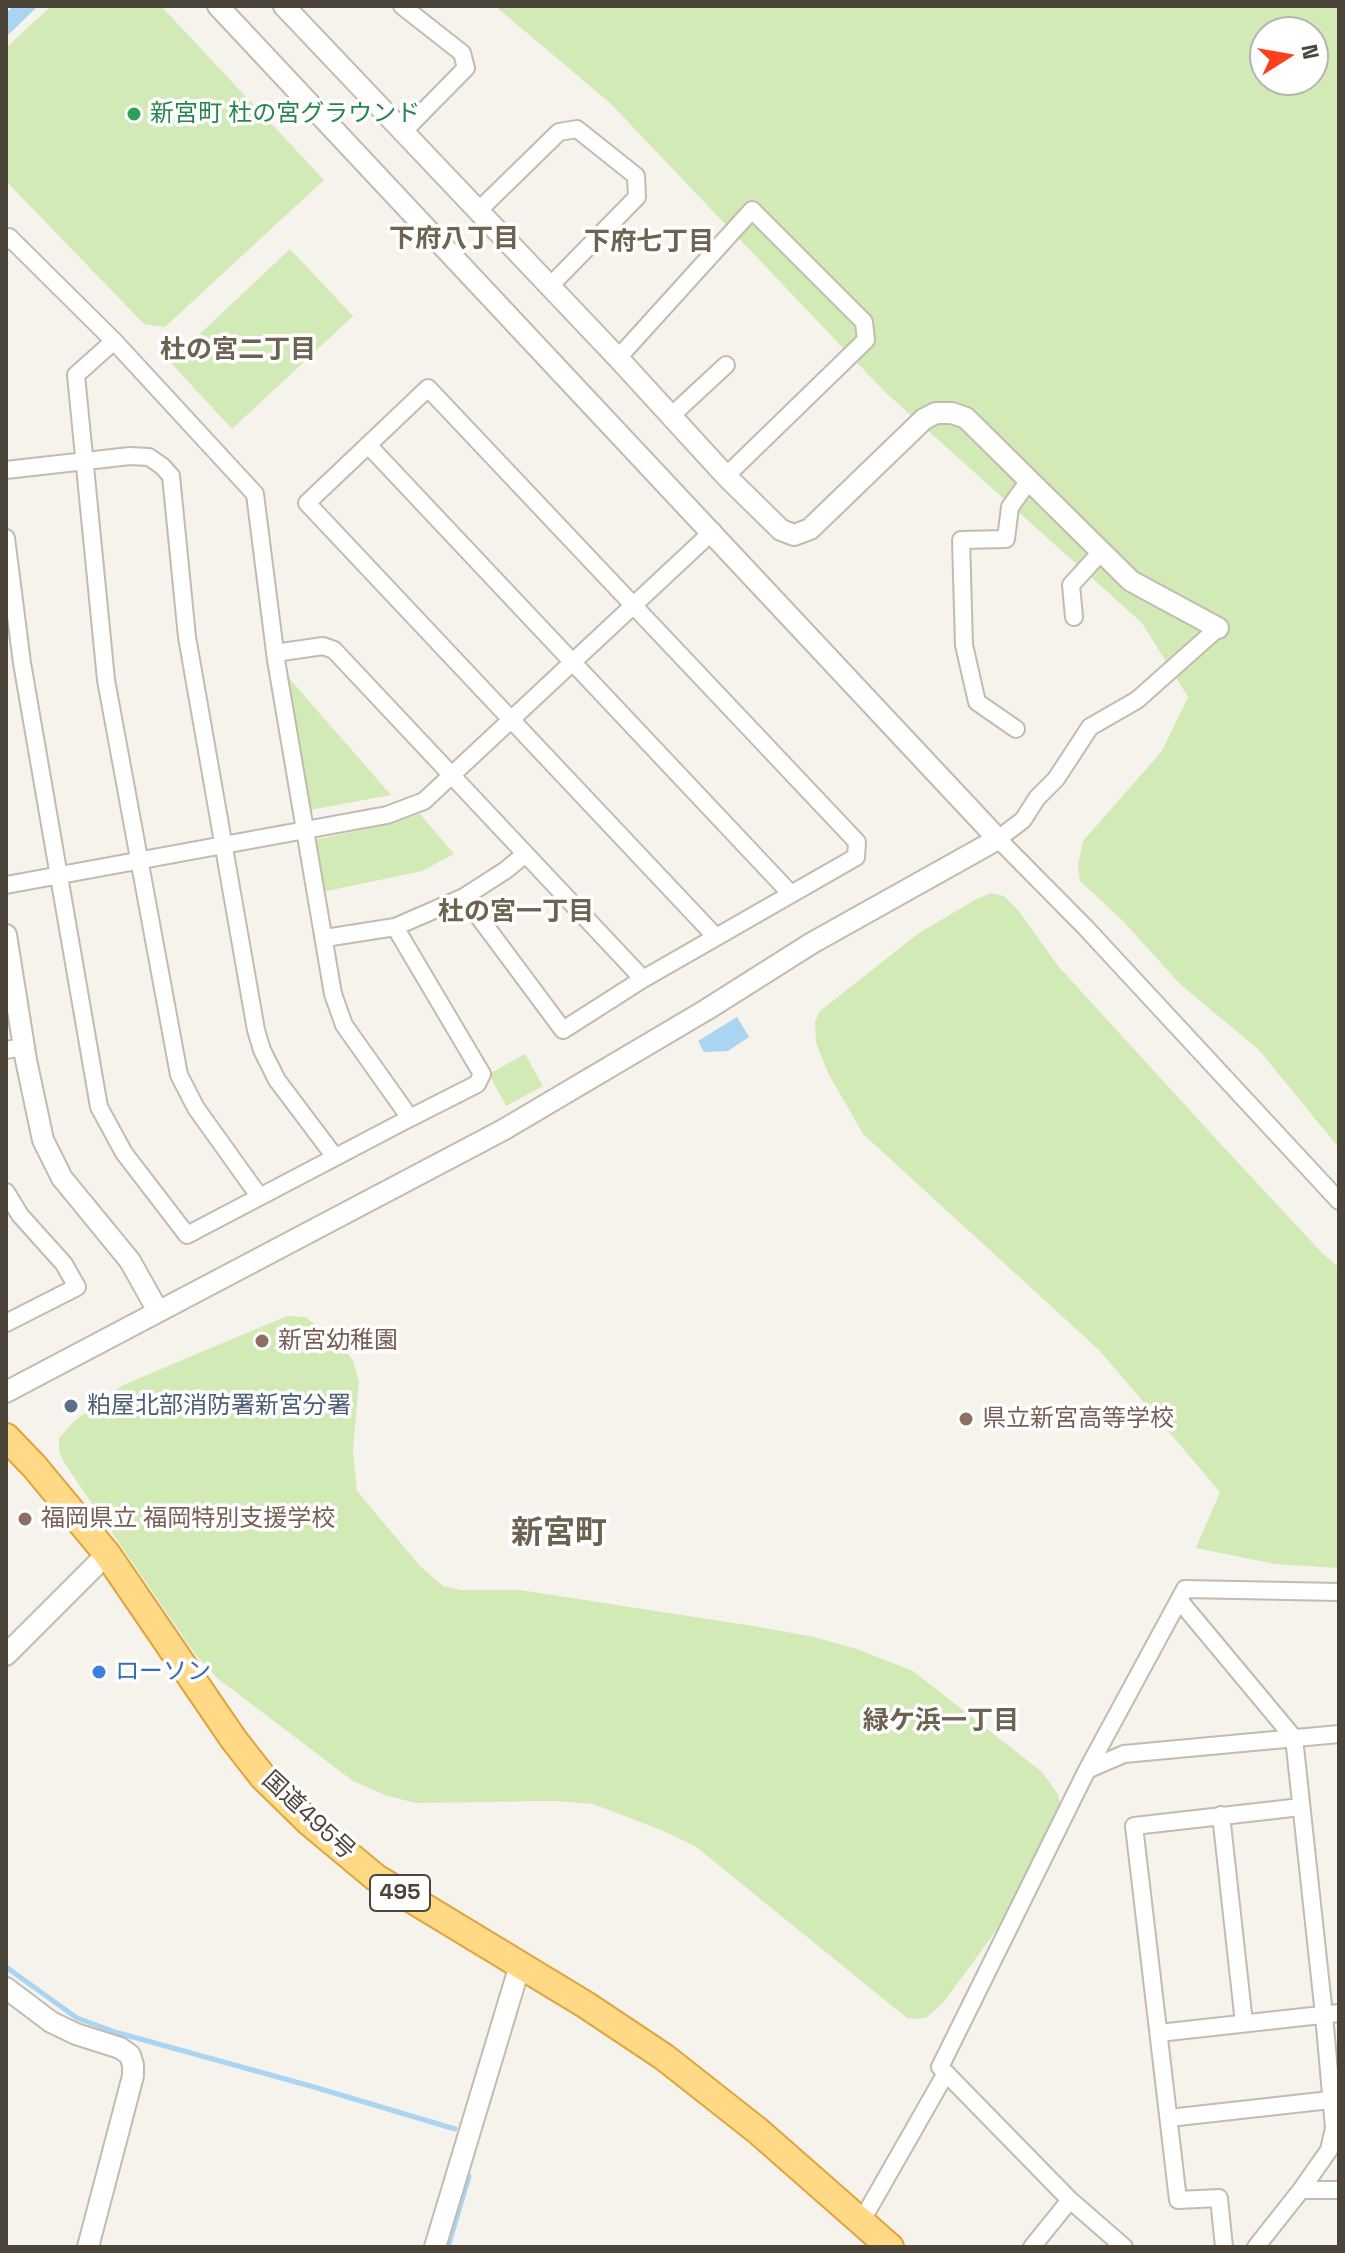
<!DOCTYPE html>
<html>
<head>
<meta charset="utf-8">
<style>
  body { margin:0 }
  #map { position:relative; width:1345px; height:2253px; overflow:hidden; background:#f6f3ec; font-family:"Space Grotesk",sans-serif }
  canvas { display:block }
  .frame { position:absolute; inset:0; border:8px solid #4b4439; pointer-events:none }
  .north { position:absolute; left:1249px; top:16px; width:80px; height:80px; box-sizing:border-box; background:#fff; border:2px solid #b7b4b0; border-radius:50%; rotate:79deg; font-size:22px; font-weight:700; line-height:32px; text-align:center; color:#4b4439 }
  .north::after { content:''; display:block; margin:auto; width:28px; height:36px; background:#fc3f1d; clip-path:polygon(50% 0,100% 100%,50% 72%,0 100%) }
</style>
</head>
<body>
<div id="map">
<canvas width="1345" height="2253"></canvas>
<div class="frame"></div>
<div class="north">N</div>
</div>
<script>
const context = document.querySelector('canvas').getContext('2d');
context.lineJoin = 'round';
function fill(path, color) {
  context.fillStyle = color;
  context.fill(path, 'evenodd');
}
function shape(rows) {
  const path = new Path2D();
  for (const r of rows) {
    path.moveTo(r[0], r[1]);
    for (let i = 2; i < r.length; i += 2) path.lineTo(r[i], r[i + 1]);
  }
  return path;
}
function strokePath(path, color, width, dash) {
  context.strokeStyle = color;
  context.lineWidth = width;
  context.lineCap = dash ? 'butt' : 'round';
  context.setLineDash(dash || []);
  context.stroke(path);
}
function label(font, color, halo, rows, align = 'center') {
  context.font = font + ' "Space Grotesk","Noto Sans JP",sans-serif';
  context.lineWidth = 7;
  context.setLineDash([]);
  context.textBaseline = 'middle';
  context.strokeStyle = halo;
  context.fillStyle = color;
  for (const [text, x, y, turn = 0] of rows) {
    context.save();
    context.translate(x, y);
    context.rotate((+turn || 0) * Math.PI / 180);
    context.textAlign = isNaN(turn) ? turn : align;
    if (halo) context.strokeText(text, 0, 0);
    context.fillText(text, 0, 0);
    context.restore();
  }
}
const green = shape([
  [51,6,161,6,324,180,165,327,144,324,6,181,6,48],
  [495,6,1339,6,1339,1148,1259,1050,1181,985,1124,922,1080,881,1078,865,1083,841,1162,751,1188,697,1142,623,885,392,610,103],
  [1265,32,1313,32,1313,80,1265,80],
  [290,249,353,316,232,429,170,362],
  [288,677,391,795,310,810],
  [420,814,454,854,422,871,322,892,314,840,380,826],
  [991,893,1004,896,1019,911,1058,966,1217,1140,1323,1254,1339,1267,1339,1568,1275,1564,1196,1548,1220,1492,1100,1351,863,1134,828,1073,816,1043,815,1021,820,1011,919,933,975,900],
  [525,1054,543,1086,506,1106,489,1074],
  [287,1316,305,1317,315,1324,338,1340,353,1361,359,1381,353,1450,357,1491,420,1566,443,1586,461,1590,520,1590,759,1627,814,1637,857,1649,913,1671,1042,1772,1058,1794,1061,1807,1042,1868,943,2003,927,2017,918,2019,907,2018,695,1846,661,1830,593,1804,556,1801,415,1803,385,1795,353,1781,217,1678,195,1654,65,1464,59,1451,59,1438,72,1423,123,1385]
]);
const water = shape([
  [13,6,38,6,6,37,6,13],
  [737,1017,749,1037,728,1051,704,1052,698,1041]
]);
const stream = shape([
  [6,1967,77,2018,115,2032,314,2087,455,2129],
  [448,2247,469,2176]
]);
const minor = shape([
  [402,6,462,53,466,68,403,132],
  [477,212,559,132,577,129,636,176,637,197,549,287],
  [6,241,9,237,114,341,255,494,276,660,333,994,344,1025,410,1118,187,1235,124,1153,99,1107,22,663,6,538],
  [114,341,76,375,106,680,179,1075,196,1108,259,1196],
  [618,358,752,210,864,322,866,340,726,476],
  [671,416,726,365],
  [369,446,791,894],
  [6,470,130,456,149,457,162,466,171,476,187,637,256,1030,262,1050,277,1080,335,1157],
  [1074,617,1071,585,1101,552],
  [1218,628,1137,700,1090,727,1056,779,1037,798,1023,820,998,839,1085,927,1339,1201],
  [275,653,323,646,334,650,643,979],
  [1016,729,977,702,964,645,961,540,1006,539,1010,507,1028,482],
  [6,885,387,815,424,801,713,531],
  [464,897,563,1030,643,979,856,857,857,842,428,388,307,503,716,937],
  [395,927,482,1074,477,1084,410,1118],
  [325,938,395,927,464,897,506,870,524,855],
  [6,1050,24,1047],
  [6,1192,20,1215,64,1264,77,1287,6,1323],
  [1179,1600,1294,1738,1324,2015,1334,2128,1329,2150,1301,2190,1256,2247],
  [1087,1770,1185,1589,1339,1592],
  [1221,1815,1244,2023],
  [1159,2033,1339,2013],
  [1169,2118,1339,2099],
  [1301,2190,1339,2190],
  [861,2222,946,2073],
  [1032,2247,1070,2200],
  [1124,2247,1070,2200,940,2067,1087,1770,1124,1754,1339,1734],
  [1224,2247,1219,2198,1178,2200,1134,1826,1301,1807]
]);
const tertiary = shape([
  [284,6,618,358,726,476,781,530,794,535,810,529,924,419,936,413,952,413,966,418,1131,581,1218,628],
  [6,935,26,1060,43,1140,62,1178,130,1261,158,1311],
  [6,1392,503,1130,706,1010,812,943,998,839,218,6],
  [6,1655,107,1554],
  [6,1988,51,2022,76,2034,120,2048,130,2055,133,2065,133,2076,88,2247],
  [435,2247,520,1965]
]);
const trunk = shape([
  [6,1437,34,1466,107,1554,234,1740,263,1777,309,1822,375,1877,586,2005,664,2057,758,2131,890,2247]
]);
const markers = [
  [134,114,8,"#2e9e5b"],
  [262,1341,8,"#8d6e63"],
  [71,1406,8,"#5c6f8a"],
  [966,1419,8,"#8d6e63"],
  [25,1519,8,"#8d6e63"],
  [99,1672,8,"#3f7fe0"]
];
const shields = [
  [400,1893,60]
];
const shieldNames = [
  ["495",400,1893]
];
const leisureNames = [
  ["新宮町 杜の宮グラウンド",150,114]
];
const educationNames = [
  ["新宮幼稚園",278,1341],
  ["県立新宮高等学校",982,1419],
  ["福岡県立 福岡特別支援学校",41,1519]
];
const serviceNames = [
  ["粕屋北部消防署新宮分署",87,1406]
];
const shopNames = [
  ["ローソン",115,1672]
];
const streetNames = [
  ["国道495号",308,1816,43]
];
const neighbourhoodNames = [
  ["下府八丁目",454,240],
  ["下府七丁目",649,243],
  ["杜の宮二丁目",238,351],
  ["杜の宮一丁目",516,913],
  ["緑ケ浜一丁目",941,1722]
];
const districtNames = [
  ["新宮町",559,1534]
];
fill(green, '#d2eab5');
fill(water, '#a9d4f2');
strokePath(stream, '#a9d4f2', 5);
strokePath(minor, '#c2bbae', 20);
strokePath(tertiary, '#c2bbae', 24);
strokePath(trunk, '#e0a43c', 30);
strokePath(minor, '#fff', 16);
strokePath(tertiary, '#fff', 20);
strokePath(trunk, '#ffd985', 26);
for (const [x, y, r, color] of markers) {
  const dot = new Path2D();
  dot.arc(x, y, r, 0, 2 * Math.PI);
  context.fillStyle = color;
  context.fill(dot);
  strokePath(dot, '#fff', 3);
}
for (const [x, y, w] of shields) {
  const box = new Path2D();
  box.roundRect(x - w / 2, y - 18, w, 36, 6);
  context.fillStyle = '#fff';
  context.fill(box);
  strokePath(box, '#4b4439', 2);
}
label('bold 22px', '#4b4439', null, shieldNames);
label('24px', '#27864d', '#fff', leisureNames, 'left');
label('24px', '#785e54', '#fff', educationNames, 'left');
label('24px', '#4e5e75', '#fff', serviceNames, 'left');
label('24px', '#366cbe', '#fff', shopNames, 'left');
label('24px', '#4b4439', '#fff', streetNames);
label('bold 26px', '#6e6250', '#fff', neighbourhoodNames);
label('bold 32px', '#6e6250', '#fff', districtNames);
</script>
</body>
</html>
